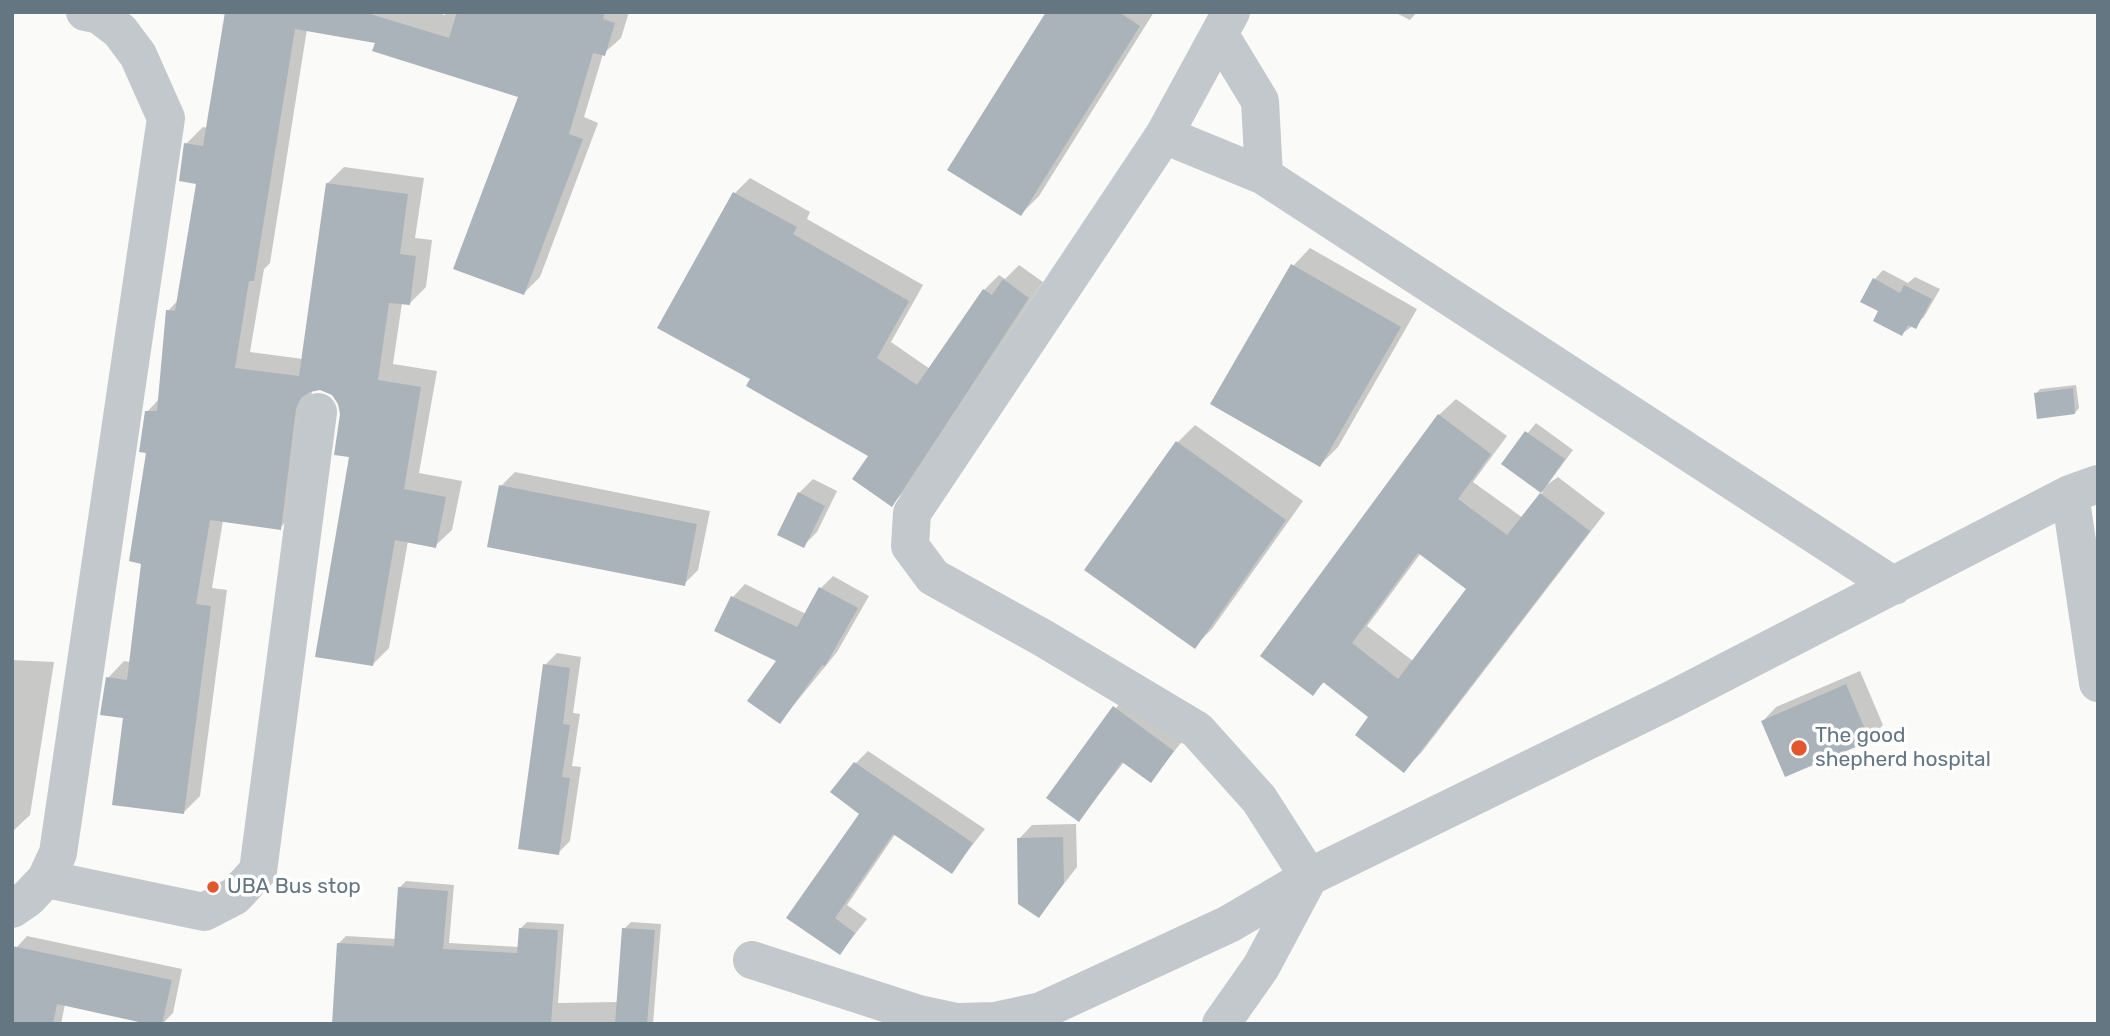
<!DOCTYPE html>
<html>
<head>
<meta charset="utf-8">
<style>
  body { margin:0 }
  #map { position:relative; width:2110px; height:1036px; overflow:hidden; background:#fafaf8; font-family:Rubik,sans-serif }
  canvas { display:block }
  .frame { position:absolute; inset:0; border:14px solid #657683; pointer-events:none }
</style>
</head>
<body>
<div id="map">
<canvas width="2110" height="1036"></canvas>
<div class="frame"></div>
</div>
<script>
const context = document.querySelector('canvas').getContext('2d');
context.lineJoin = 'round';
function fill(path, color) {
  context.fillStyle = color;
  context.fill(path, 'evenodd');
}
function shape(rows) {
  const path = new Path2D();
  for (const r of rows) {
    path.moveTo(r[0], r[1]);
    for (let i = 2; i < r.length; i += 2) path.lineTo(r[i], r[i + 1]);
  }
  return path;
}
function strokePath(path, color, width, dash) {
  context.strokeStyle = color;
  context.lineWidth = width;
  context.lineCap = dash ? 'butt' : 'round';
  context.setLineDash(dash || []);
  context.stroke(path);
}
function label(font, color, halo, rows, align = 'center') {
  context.font = font + ' Rubik,sans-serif';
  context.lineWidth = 7;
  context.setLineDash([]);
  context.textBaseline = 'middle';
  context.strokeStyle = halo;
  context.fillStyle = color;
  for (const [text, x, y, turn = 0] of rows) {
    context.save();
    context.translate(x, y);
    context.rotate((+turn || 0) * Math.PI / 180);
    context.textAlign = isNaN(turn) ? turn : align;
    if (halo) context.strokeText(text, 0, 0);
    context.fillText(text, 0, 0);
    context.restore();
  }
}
const shadow = shape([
  [211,12,434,12,445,15,445,12,629,12,621,38,603,54,584,117,598,123,540,277,524,293,521,96,377,41,307,29,270,263,264,269,250,352,303,359,327,184,344,167,424,178,415,238,432,240,426,287,409,304,402,303,393,364,437,371,419,473,462,481,452,530,435,546,408,541,389,648,373,664,351,456,340,404,333,394,320,388,312,391,296,511,280,528,223,520,212,588,227,590,200,796,183,813,125,717,108,678,124,661,130,662,143,562,147,412,159,399,168,311,179,299,198,182,186,144,203,127,208,128,226,15],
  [1048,12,1154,12,1039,196,1021,214],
  [1394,12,1417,12,1410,20],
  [750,178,810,212,807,219,923,285,891,342,930,369,984,290,999,275,1005,279,1019,265,1043,282,907,489,892,504,870,455,753,378,660,327,735,193],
  [1310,248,1417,309,1338,447,1320,465,1293,266],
  [1883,270,1908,283,1915,277,1940,289,1924,317,1902,334,1880,311,1874,280],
  [2076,385,2079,408,2075,413,2036,394,2040,389],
  [1456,399,1507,436,1473,482,1523,518,1543,492,1503,463,1536,423,1573,450,1548,484,1558,477,1605,513,1421,753,1404,770,1371,717,1325,681,1313,694,1439,415],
  [1421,553,1469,589,1413,661,1367,626],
  [1195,425,1303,501,1212,629,1195,646,1177,443],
  [515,472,710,511,698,570,684,584,501,486],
  [813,479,837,491,817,532,803,546,799,493],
  [833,576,869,596,837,652,780,722,779,661,716,630,733,597,745,584,806,614,821,588],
  [557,653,581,657,573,713,580,714,572,766,581,767,570,841,558,853,545,665],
  [12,660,54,662,30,815,12,832],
  [1860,671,1883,725,1869,739,1763,721,1776,707],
  [1126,695,1185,738,1150,781,1124,762,1079,820,1048,798],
  [868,751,985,829,951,872,896,833,847,905,867,919,840,953,789,917,861,813,855,764],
  [1076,824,1077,867,1039,916,1019,839,1032,825],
  [406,881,454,885,449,943,519,947,520,929,527,922,564,924,558,1003,619,1002,624,929,631,922,661,924,653,1024,334,1024,339,943,346,936,396,939,399,888],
  [27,936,182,969,173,1013,162,1024,156,1024,65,1004,61,1024,12,1024,16,948]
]);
const building = shape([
  [225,12,364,12,449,38,457,12,605,12,603,19,615,23,605,56,593,53,569,134,583,139,524,295,453,269,518,97,372,51,375,43,295,29,254,281,249,281,235,368,299,376,326,183,408,194,400,254,416,256,410,305,389,303,378,380,421,387,404,489,446,497,436,548,395,540,373,666,315,657,349,457,334,455,340,414,338,404,332,395,320,390,310,392,301,398,296,409,281,530,210,520,196,604,211,606,184,814,112,805,123,718,100,715,106,677,127,680,141,564,129,561,146,453,139,452,145,411,157,411,166,310,175,311,196,184,179,181,184,143,203,146],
  [1046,12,1119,12,1140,26,1021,216,947,170],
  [733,192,797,227,793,234,909,301,877,358,917,385,983,289,992,295,1003,279,1029,298,892,507,852,479,868,456,746,386,750,379,657,328],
  [1291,264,1401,327,1320,467,1210,404],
  [1873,278,1900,293,1904,285,1932,299,1916,329,1908,325,1902,336,1873,321,1878,311,1860,302],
  [2073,388,2075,414,2037,419,2034,393],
  [1438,414,1491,454,1458,499,1507,535,1540,493,1590,531,1404,773,1355,735,1368,717,1323,682,1313,696,1260,656],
  [1418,553,1466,589,1398,679,1352,643],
  [1525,431,1565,459,1541,493,1501,464],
  [1176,441,1286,520,1195,649,1084,570],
  [499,485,697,524,685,586,487,547],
  [798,492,825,506,804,548,777,535],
  [819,587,858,608,825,666,822,665,780,724,747,701,776,661,714,631,731,596,797,627],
  [543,664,570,668,563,724,570,725,562,777,570,778,559,855,518,849],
  [1846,684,1870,741,1785,777,1761,721],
  [1113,706,1174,751,1151,783,1122,762,1079,822,1046,798],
  [854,762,973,843,952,874,893,834,835,918,855,933,840,955,786,918,859,814,830,792],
  [1063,837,1064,883,1039,918,1018,904,1017,838],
  [398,887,448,891,443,949,517,953,519,928,558,930,551,1024,332,1024,337,943,394,946],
  [622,928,655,930,647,1024,615,1024],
  [12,946,172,980,162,1024,148,1024,57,1004,53,1024,12,1024]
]);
const minor = shape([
  [1220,35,1260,101,1264,176],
  [1164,135,1264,176,1894,586],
  [2098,484,2070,494,2098,683],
  [46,879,204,912,235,896,258,871,318,412],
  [12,909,28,898,46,879,58,853,166,118,138,55,120,31,99,15,85,12],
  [752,960,919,1014,957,1022,995,1021,1041,1011,1229,924,1309,877,1671,700,2070,494],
  [1221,1024,1261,967,1309,877,1259,799,1197,730,1043,638,933,577,910,546,912,513,1164,135,1231,12]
]);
const markers = [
  [1799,748,9,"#e4572e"],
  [213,887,7,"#e4572e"]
];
const poiNames = [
  ["The good",1815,736],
  ["shepherd hospital",1815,760],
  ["UBA Bus stop",227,887]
];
fill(shadow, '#0003');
fill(building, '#aab3b9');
strokePath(minor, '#c3c8cc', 38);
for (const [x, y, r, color] of markers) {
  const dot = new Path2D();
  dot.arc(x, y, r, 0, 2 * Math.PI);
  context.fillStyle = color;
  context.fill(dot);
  strokePath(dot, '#fff', 2.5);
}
label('21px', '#657683', '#fff', poiNames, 'left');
</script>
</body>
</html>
